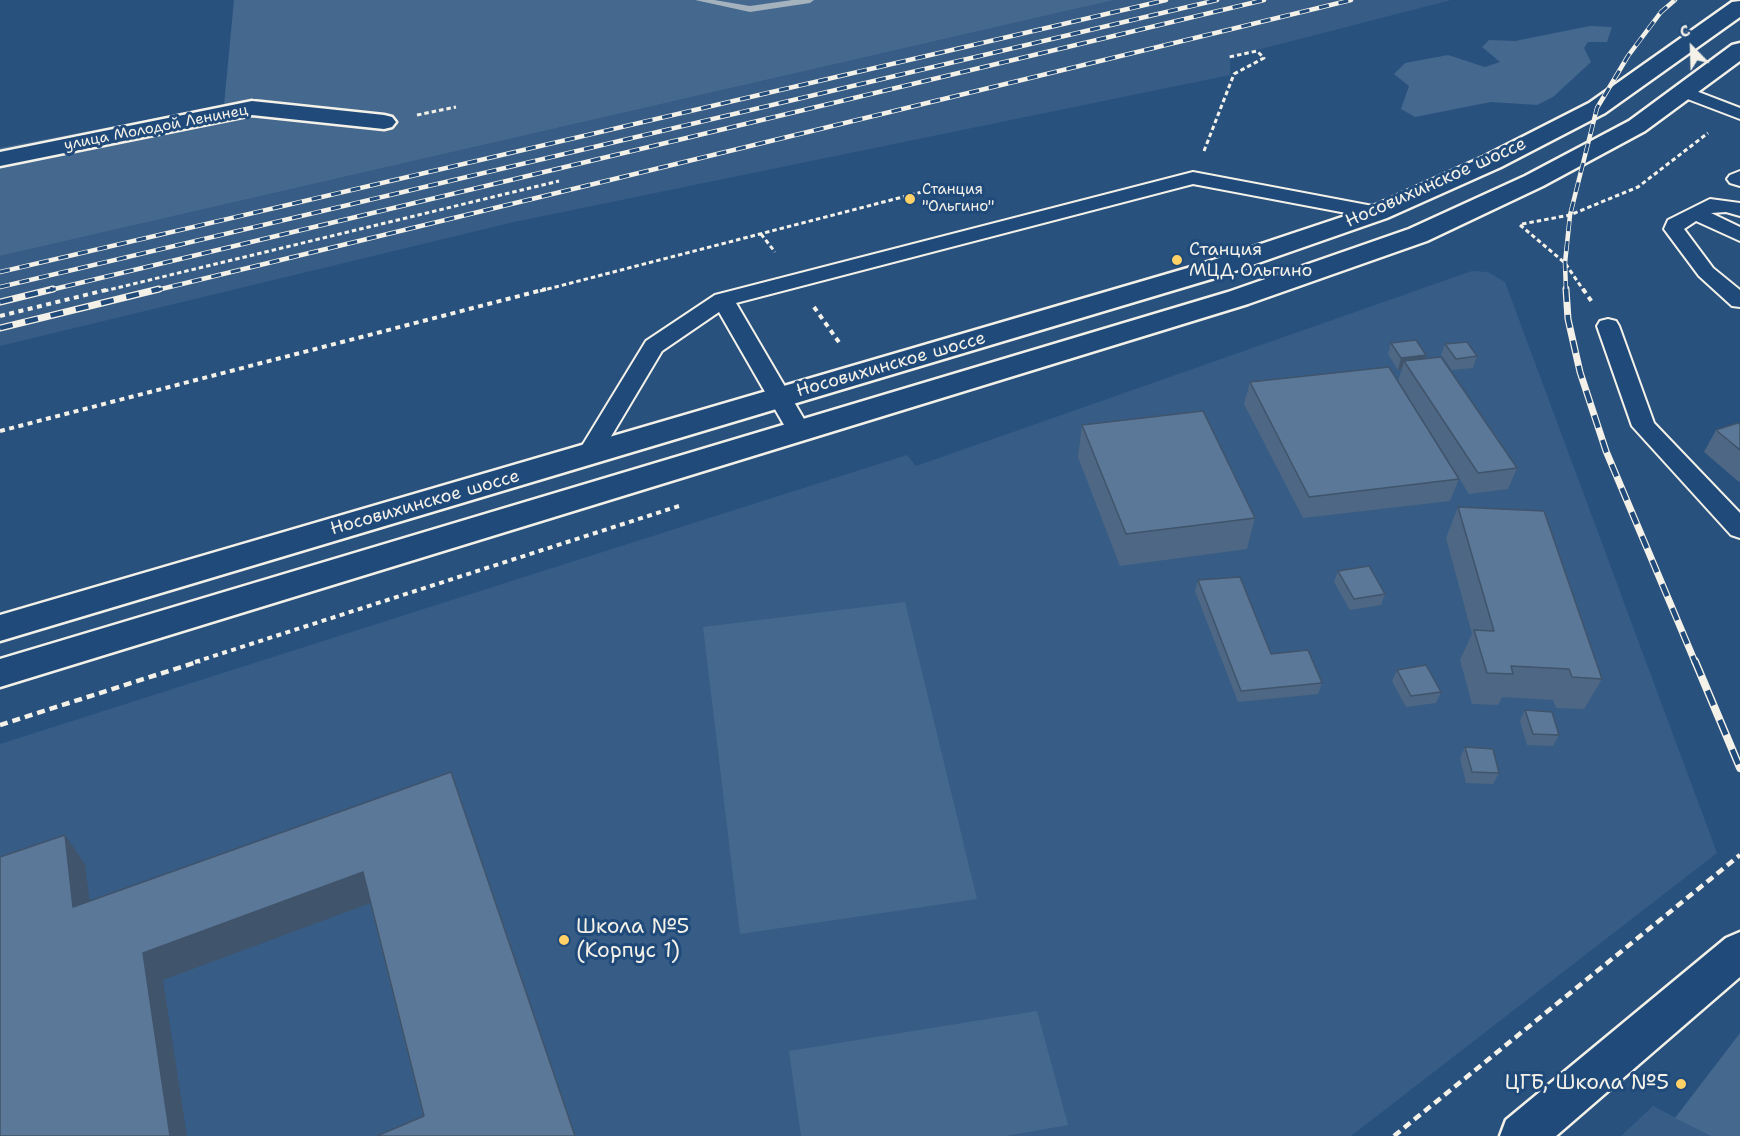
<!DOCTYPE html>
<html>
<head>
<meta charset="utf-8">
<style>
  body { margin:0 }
  #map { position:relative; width:1740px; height:1136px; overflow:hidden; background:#28517e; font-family:"Shantell Sans",sans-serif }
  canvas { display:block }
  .north { position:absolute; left:1662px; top:18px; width:60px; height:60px; -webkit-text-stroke:4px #1f4a7a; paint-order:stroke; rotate:337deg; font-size:16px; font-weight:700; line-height:24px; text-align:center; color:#f4f1e8 }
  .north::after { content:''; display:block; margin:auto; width:21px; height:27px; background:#f4f1e8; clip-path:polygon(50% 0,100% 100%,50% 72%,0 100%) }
</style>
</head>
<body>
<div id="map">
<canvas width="1740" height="1136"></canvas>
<div class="north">С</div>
</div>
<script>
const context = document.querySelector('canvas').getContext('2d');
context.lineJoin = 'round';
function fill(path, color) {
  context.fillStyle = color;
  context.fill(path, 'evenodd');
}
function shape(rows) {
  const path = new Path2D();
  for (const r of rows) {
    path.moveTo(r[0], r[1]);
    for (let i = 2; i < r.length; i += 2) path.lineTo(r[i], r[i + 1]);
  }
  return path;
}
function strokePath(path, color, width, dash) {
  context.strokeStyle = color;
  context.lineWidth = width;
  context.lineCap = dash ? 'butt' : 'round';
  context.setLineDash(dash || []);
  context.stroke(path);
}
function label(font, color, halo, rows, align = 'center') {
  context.font = font + ' "Shantell Sans",sans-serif';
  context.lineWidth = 6;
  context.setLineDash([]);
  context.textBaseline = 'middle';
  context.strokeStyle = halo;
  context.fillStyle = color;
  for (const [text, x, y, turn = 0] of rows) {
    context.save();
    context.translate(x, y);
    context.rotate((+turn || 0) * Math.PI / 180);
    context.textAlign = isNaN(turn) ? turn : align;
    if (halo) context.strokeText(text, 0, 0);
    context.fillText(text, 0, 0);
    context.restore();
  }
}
const built = shape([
  [1114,0,1451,0,1230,57,1230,75,514,222,0,346,0,256],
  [1472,271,1488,272,1505,282,1717,853,1351,1136,0,1136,0,744,907,455,916,466],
  [1653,1106,1711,1136,1621,1136]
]);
const green = shape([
  [234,0,1114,0,0,256,0,148,224,105],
  [1590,26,1612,27,1607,42,1588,42,1584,48,1591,62,1553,97,1537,105,1491,102,1415,117,1401,109,1409,86,1394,74,1405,63,1448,55,1485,67,1500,62,1482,47,1489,40,1515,41],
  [905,602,977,899,740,934,703,627],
  [1037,1011,1068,1125,1006,1136,801,1136,789,1051],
  [1740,1033,1740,1136,1711,1136,1675,1118]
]);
const stream = shape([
  [695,0,714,0,750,6,792,0,814,0,810,3,750,12,695,0]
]);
const pathFar2 = shape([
  [417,115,456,107],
  [1204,151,1234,74,1264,58,1257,51,1229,57],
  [1522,224,1570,215,1638,187,1708,133],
  [1520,225,1565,263,1584,291],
  [761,234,775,252],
  [104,291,559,181],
  [540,291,922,192]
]);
const pathFar1 = shape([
  [1583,289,1592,302],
  [814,307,841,345],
  [0,316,110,289],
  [0,431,546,289],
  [195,662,679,506]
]);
const path = shape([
  [0,725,200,661],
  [1394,1136,1740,855]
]);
const service = shape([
  [1683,86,1740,108,1740,119,1677,95,1674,91,1683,86],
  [1740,171,1740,186,1730,183,1727,179,1730,175,1740,171],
  [1193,172,1378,207,1385,209,1388,213,1385,217,1378,219,1193,184,736,303,811,431,807,437,799,439,791,437,719,312,662,351,597,460,589,462,581,460,577,454,646,341,715,295,1193,172],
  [1710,199,1740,203,1740,216,1726,212,1711,213,1740,227,1740,241,1696,221,1684,229,1713,268,1740,290,1740,307,1732,306,1699,276,1664,229,1668,220,1710,199],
  [1608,319,1616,321,1619,326,1654,423,1740,513,1740,538,1731,535,1632,426,1597,326,1600,321,1608,319]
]);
const minor = shape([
  [252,101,384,115,392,117,396,122,392,127,384,129,252,115,0,166,0,152,252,101]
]);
const tertiary = shape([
  [1740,932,1740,977,1556,1136,1500,1136,1506,1120,1726,938,1740,932]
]);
const secondary = shape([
  [1740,1,1740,17,1605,113,1501,167,1387,218,1218,277,0,641,0,615,1198,265,1369,208,1483,157,1589,103,1732,2,1740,1],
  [1740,43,1740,61,1645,131,1543,186,1427,241,1248,304,0,687,0,659,1228,292,1409,229,1525,176,1629,121,1732,45,1740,43]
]);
const railFar2 = shape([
  [0,272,1166,0],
  [0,287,1217,0],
  [46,291,1264,0],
  [153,291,1351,0],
  [1566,291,1565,263,1570,215,1597,108,1628,56,1661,12,1675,0]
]);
const railFar1 = shape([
  [1566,289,1568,319,1580,372,1606,451,1695,662],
  [0,302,53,289],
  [0,328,159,289]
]);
const rail = shape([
  [1695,661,1740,768]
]);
const wall = shape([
  [1391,343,1426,355,1425,359,1517,468,1508,489,1469,494,1447,459,1459,479,1450,501,1303,518,1244,404,1250,382,1398,381,1402,369,1398,370,1388,354],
  [1445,344,1477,356,1473,368,1452,370,1441,355],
  [1740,424,1740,481,1739,482,1704,452,1716,430],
  [1082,425,1255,518,1247,549,1120,566,1078,457],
  [1458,507,1602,679,1584,709,1556,708,1553,700,1502,697,1498,705,1472,704,1460,660,1472,634,1446,538],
  [1338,571,1385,594,1381,605,1350,610,1334,582],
  [1198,580,1271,654,1322,683,1318,694,1238,702,1195,591],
  [1397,670,1441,692,1436,703,1406,707,1392,681],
  [1525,710,1559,735,1553,746,1527,745,1520,721],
  [1465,747,1499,773,1493,784,1466,783,1460,758]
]);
const shadedWall = shape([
  [1426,355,1422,366,1404,361,1402,369,1398,370,1401,358],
  [65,835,85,864,94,935,73,907],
  [363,872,376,901,163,980,187,1136,170,1136,143,953]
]);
const building = shape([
  [1416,340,1426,355,1401,358,1391,343,1416,340],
  [1467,342,1477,356,1456,359,1445,344,1467,342],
  [1441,357,1517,468,1478,473,1404,361,1441,357],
  [1389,367,1459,479,1309,497,1250,382,1389,367],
  [1203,411,1255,518,1126,534,1082,425,1203,411],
  [1738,423,1740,424,1740,450,1716,430,1738,423],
  [1458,507,1544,511,1602,679,1572,677,1569,669,1511,666,1513,674,1487,673,1474,630,1494,631,1458,507],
  [1369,566,1385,594,1354,599,1338,571,1369,566],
  [1240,577,1271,654,1308,650,1322,683,1241,691,1198,580,1240,577],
  [1426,665,1441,692,1411,696,1397,670,1426,665],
  [1525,710,1552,712,1559,735,1533,734,1525,710],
  [1465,747,1493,749,1499,773,1472,772,1465,747],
  [451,772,575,1136,377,1136,424,1116,363,872,143,953,170,1136,0,1136,0,857,65,835,73,907,451,772]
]);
const markers = [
  [910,199,6,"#ffd166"],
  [1177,260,6,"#ffd166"],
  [564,940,6,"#ffd166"],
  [1681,1084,6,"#ffd166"]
];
const farStreetnames = [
  ["улица Молодой Ленинец",156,128,-11]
];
const farPoinames = [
  ["Станция",922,190],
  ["\"Ольгино\"",922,207]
];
const streetNames = [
  ["Носовихинское шоссе",1436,183,-24],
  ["Носовихинское шоссе",891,365,-16],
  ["Носовихинское шоссе",425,503,-16]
];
const poiNames = [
  ["Станция",1189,250],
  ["МЦД Ольгино",1189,271]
];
const nearPoinames = [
  ["Школа №5",576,928],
  ["(Корпус 1)",576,952],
  ["ЦГБ, Школа №5",1669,1084,"right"]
];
fill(built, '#375d86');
fill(green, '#45688e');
fill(stream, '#a4b2be');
strokePath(service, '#f4f1e8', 4);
strokePath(minor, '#f4f1e8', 5);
strokePath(tertiary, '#f4f1e8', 5);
strokePath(secondary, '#f4f1e8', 5);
strokePath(pathFar2, '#f4f1e8', 3, [4.5, 3]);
strokePath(pathFar1, '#f4f1e8', 4, [5, 4.5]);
strokePath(path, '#f4f1e8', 4.5, [8, 5]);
fill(service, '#1f4a7a');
fill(minor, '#1f4a7a');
fill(tertiary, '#1f4a7a');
fill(secondary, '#1f4a7a');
strokePath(railFar2, '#f4f1e8', 4.5);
strokePath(railFar1, '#f4f1e8', 7);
strokePath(rail, '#f4f1e8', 8);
strokePath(railFar2, '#1f4a7a', 3, [10]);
strokePath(railFar1, '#1f4a7a', 4.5, [13]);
strokePath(rail, '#1f4a7a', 5, [16]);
fill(wall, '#4e6784');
fill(shadedWall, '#40546b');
fill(building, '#5b7899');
strokePath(building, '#40546b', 1.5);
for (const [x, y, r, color] of markers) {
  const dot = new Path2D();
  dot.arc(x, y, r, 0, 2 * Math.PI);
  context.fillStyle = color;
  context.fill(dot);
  strokePath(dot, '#1f4a7a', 2);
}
label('15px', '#f4f1e8', '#1f4a7a', farStreetnames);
label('15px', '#f4f1e8', '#1f4a7a', farPoinames, 'left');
label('18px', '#f4f1e8', '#1f4a7a', streetNames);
label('18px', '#f4f1e8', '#1f4a7a', poiNames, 'left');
label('21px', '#f4f1e8', '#1f4a7a', nearPoinames, 'left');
</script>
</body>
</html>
